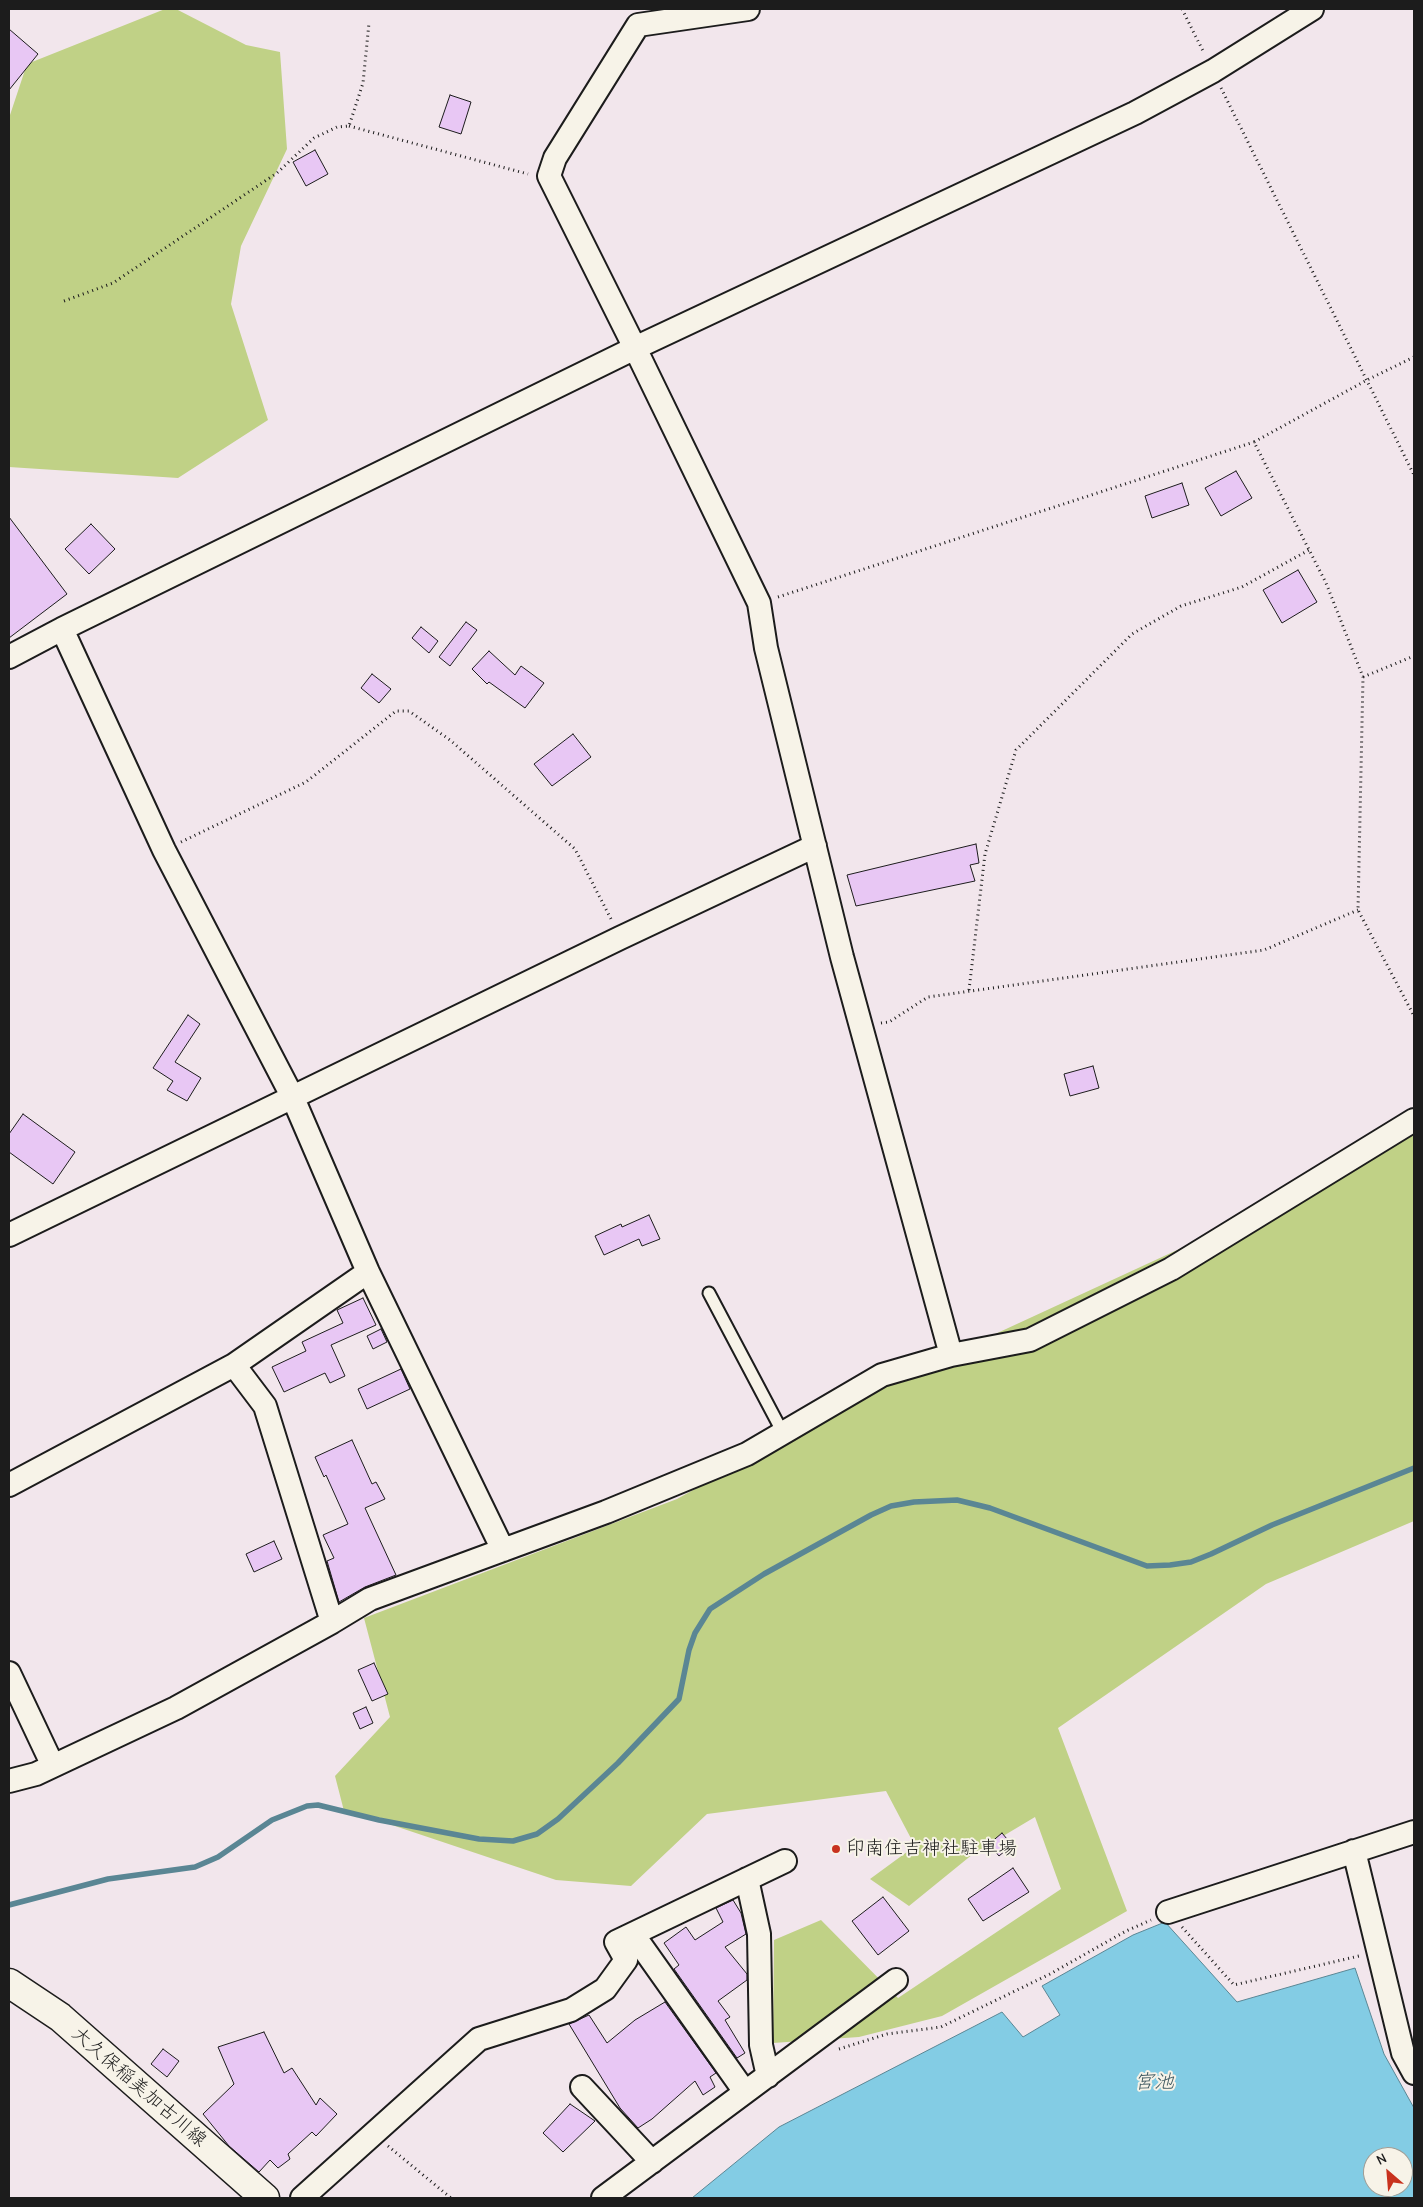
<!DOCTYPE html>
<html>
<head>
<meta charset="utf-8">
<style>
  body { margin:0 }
  #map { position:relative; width:1423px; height:2207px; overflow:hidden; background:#f2e6ec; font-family:"Comic Neue",sans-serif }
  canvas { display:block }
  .frame { position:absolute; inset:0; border:10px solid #1c1c1c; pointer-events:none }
  .north { position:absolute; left:1363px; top:2147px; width:50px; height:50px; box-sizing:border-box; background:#f7f3e8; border:1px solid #9f9d96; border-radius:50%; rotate:333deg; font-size:14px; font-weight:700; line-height:20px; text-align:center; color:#1c1c1c }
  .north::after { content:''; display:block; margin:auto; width:18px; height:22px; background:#c8321e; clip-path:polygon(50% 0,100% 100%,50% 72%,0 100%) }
</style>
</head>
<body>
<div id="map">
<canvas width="1423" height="2207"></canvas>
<div class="frame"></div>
<div class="north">N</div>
</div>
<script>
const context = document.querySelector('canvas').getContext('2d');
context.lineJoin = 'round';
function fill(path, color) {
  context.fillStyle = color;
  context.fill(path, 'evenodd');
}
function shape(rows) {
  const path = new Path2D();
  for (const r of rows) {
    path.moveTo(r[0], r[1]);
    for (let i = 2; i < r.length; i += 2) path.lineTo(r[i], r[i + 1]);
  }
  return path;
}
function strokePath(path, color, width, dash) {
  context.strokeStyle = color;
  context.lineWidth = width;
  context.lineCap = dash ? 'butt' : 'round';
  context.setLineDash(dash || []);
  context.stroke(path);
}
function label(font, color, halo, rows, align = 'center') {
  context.font = font + ' "Comic Neue","Klee One",sans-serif';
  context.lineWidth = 4;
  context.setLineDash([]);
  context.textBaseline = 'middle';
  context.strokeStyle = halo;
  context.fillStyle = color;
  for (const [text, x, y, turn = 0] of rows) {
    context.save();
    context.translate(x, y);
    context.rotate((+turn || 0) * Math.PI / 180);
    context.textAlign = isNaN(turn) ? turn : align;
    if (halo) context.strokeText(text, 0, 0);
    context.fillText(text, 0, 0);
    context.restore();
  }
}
const green = shape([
  [165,9,176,9,246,45,280,52,287,149,241,246,231,304,268,420,178,478,9,467,9,118,27,64],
  [1414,1121,1414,1521,1266,1584,1058,1728,1127,1911,942,2016,859,2037,773,2043,774,1940,821,1920,898,1998,1061,1889,1035,1817,973,1854,909,1906,870,1879,915,1846,886,1791,707,1814,631,1886,556,1880,377,1820,344,1811,335,1776,390,1717,364,1618,677,1499,863,1395,1318,1185]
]);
const water = shape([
  [1165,1922,1237,2002,1355,1968,1384,2054,1414,2108,1414,2198,692,2198,779,2127,1002,2012,1023,2037,1060,2015,1042,1986,1133,1935,1165,1922],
  [1373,2157,1403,2157,1403,2187,1373,2187,1373,2157]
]);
const stream = shape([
  [9,1905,108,1879,195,1867,218,1857,272,1820,307,1806,318,1805,379,1820,479,1839,513,1841,537,1834,558,1819,618,1763,679,1699,689,1650,695,1633,710,1609,764,1574,871,1515,891,1506,914,1502,957,1500,990,1508,1147,1566,1170,1565,1191,1562,1211,1554,1272,1525,1414,1468]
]);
const building = shape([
  [9,29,38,54,9,90,9,29],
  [450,95,471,102,461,134,439,127,450,95],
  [315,150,328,174,306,186,293,162,315,150],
  [1236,471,1252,498,1221,516,1205,488,1236,471],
  [1182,483,1189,505,1152,518,1145,496,1182,483],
  [9,517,67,594,9,638,9,517],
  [91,524,115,549,89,574,65,549,91,524],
  [1298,570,1317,602,1282,623,1263,590,1298,570],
  [466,622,477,630,450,666,439,657,466,622],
  [421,627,438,641,429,653,412,638,421,627],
  [489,651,515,675,521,666,544,683,525,708,489,682,487,684,472,669,489,651],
  [372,674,391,689,379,703,361,688,372,674],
  [573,734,591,757,552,786,534,764,573,734],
  [976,844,979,863,970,865,975,881,856,906,847,875,976,844],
  [188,1015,200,1024,175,1062,201,1078,187,1101,167,1090,173,1081,153,1068,188,1015],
  [1093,1066,1099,1088,1070,1096,1064,1074,1093,1066],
  [23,1114,75,1152,53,1184,9,1152,9,1134,23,1114],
  [649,1215,660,1239,642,1246,639,1239,604,1255,595,1236,621,1224,622,1227,649,1215],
  [363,1298,376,1325,331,1345,345,1376,330,1383,325,1373,284,1392,272,1367,306,1351,302,1342,343,1323,337,1310,363,1298],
  [381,1329,387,1342,373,1349,367,1336,381,1329],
  [401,1369,410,1389,367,1409,358,1389,401,1369],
  [352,1440,372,1484,376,1482,385,1499,365,1508,396,1575,365,1587,339,1602,327,1561,334,1558,323,1535,348,1524,326,1475,324,1477,315,1457,352,1440],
  [274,1541,282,1559,254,1572,246,1554,274,1541],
  [374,1663,388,1694,372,1701,358,1670,374,1663],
  [366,1707,373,1723,360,1729,353,1713,366,1707],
  [1002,1833,1012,1845,999,1856,989,1844,1002,1833],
  [1013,1868,1029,1892,983,1921,968,1899,1013,1868],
  [883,1897,909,1931,878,1955,852,1921,883,1897],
  [733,1900,741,1913,746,1934,725,1947,747,1974,747,1980,718,2001,730,2017,725,2020,745,2053,737,2058,674,1969,679,1965,664,1943,686,1927,695,1940,723,1922,716,1908,733,1900],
  [665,2002,716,2073,710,2077,715,2087,703,2095,695,2081,652,2119,638,2128,620,2108,569,2024,589,2015,607,2043,635,2020,665,2002],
  [264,2032,284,2073,292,2068,316,2105,320,2098,337,2114,316,2136,312,2132,288,2154,290,2159,278,2168,270,2160,259,2172,229,2146,203,2114,234,2084,218,2047,264,2032],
  [163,2049,179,2061,167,2077,151,2064,163,2049],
  [570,2104,595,2121,563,2152,543,2133,570,2104]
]);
const path = shape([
  [1182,9,1204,53],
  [1221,88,1414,475],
  [349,126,528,174],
  [64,301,113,283,277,173,314,138,337,127,349,126,363,83,369,23],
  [1414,357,1367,380,1254,442,1326,583,1363,677,1358,910,1414,1016],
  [778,597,1254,442],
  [1363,677,1414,656],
  [181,842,306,782,396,711,409,711,450,740,575,849,611,919],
  [969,990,985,854,1016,750,1132,634,1181,606,1242,587,1309,550],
  [881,1023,889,1022,928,997,1264,950,1358,910],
  [1182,1927,1234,1985,1359,1956],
  [839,2049,887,2034,941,2027,1050,1974,1126,1931,1151,1920],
  [388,2146,451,2198]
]);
const service = shape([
  [709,1293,783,1433]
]);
const minor = shape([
  [748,9,638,25,555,158,549,176,635,348,759,603,766,648,842,957,951,1355],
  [62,629,164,850,293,1098,368,1272,503,1550],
  [9,657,62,629,635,348,1135,113,1213,71,1312,9],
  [9,1235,620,938,815,846],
  [234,1365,368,1272],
  [9,1485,234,1365,265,1406,332,1622],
  [9,1673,53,1766],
  [9,1781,36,1774,176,1708,332,1622,370,1599,606,1512,747,1454,882,1375,951,1355,1030,1340,1171,1269,1414,1120],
  [1354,1851,1403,2053,1414,2073],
  [747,1879,759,1934,761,2045,768,2076],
  [1168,1912,1414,1832],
  [633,1934,745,2092],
  [582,2087,652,2162],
  [302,2198,479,2039,571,2010,605,1989,626,1960,616,1942,785,1861],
  [603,2198,896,1980]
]);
const secondary = shape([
  [9,1983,60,2017,265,2198]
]);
const markers = [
  [836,1849,5,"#c8321e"]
];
const poiNames = [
  ["印南住吉神社駐車場",846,1849]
];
const streetNames = [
  ["大久保稲美加古川線",139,2087,41]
];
const waterNames = [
  ["宮池",1154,2082]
];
fill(green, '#c0d186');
fill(water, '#83cce4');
strokePath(water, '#5a8694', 1);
strokePath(stream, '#5a8694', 5.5);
fill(building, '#e8c7f4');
strokePath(building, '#1c1c1c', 1);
strokePath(service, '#1c1c1c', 15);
strokePath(minor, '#1c1c1c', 26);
strokePath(secondary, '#1c1c1c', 31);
strokePath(path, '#1c1c1c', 3, [1, 4]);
strokePath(service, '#f7f3e8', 11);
strokePath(minor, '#f7f3e8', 22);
strokePath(secondary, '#f7f3e8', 28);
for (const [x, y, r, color] of markers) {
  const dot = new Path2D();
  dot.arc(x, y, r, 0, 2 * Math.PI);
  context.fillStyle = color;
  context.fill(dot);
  strokePath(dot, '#f7f3e8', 2);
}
label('19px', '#1c1c1c', '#f7f3e8', poiNames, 'left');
label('19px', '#1c1c1c', '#f7f3e8', streetNames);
label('italic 20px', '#405a62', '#f7f3e8', waterNames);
</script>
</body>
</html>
